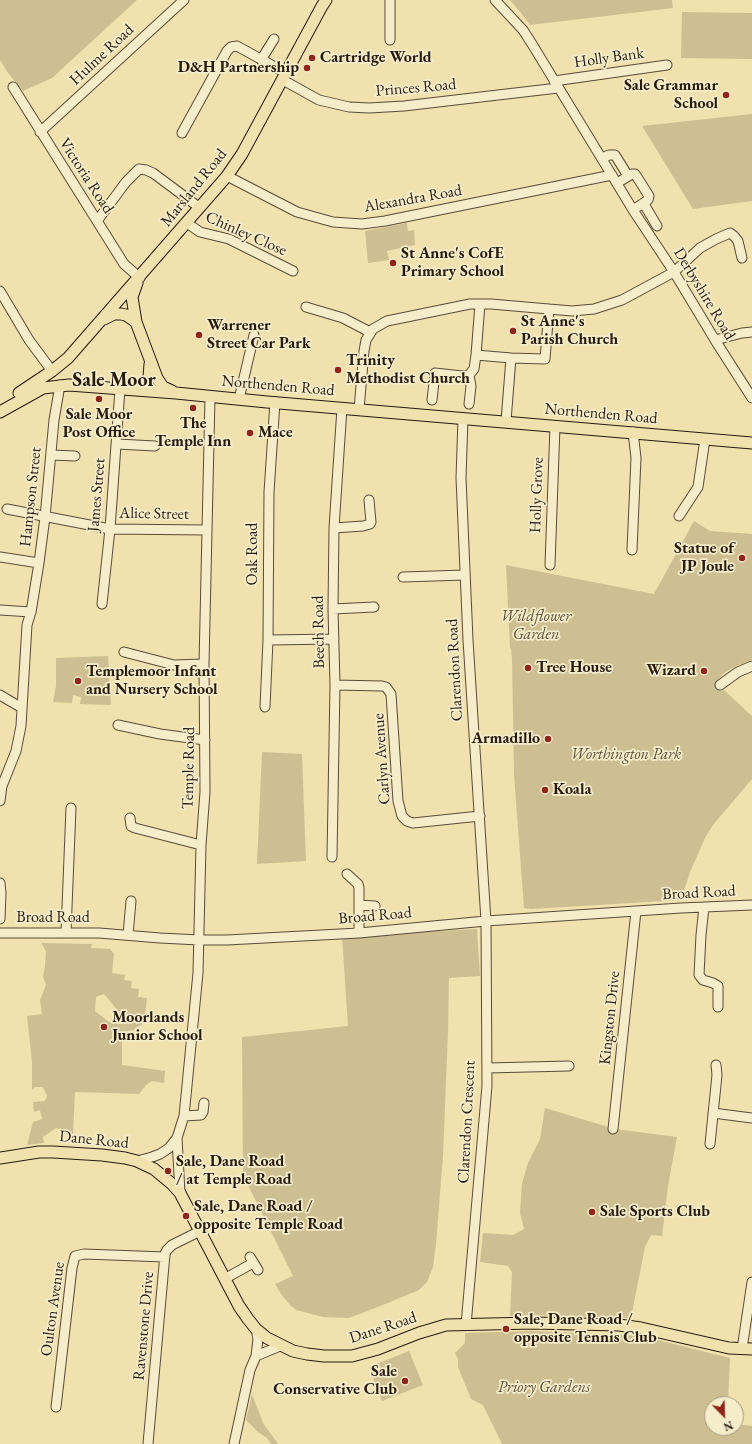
<!DOCTYPE html>
<html>
<head>
<meta charset="utf-8">
<style>
  body { margin:0 }
  #map { position:relative; width:752px; height:1444px; overflow:hidden; background:#f0e1ae; font-family:"EB Garamond",serif }
  canvas { display:block }
  .north { position:absolute; left:704px; top:1396px; width:40px; height:40px; box-sizing:border-box; background:#f5ecca; border:1px solid #a3987f; border-radius:50%; rotate:157deg; font-size:11px; font-weight:700; line-height:16px; text-align:center; color:#271a0f }
  .north::after { content:''; display:block; margin:auto; width:14px; height:18px; background:#8f2418; clip-path:polygon(50% 0,100% 100%,50% 72%,0 100%) }
</style>
</head>
<body>
<div id="map">
<canvas width="752" height="1444"></canvas>
<div class="north">N</div>
</div>
<script>
const context = document.querySelector('canvas').getContext('2d');
context.lineJoin = 'round';
function fill(path, color) {
  context.fillStyle = color;
  context.fill(path, 'evenodd');
}
function shape(rows) {
  const path = new Path2D();
  for (const r of rows) {
    path.moveTo(r[0], r[1]);
    for (let i = 2; i < r.length; i += 2) path.lineTo(r[i], r[i + 1]);
  }
  return path;
}
function strokePath(path, color, width, dash) {
  context.strokeStyle = color;
  context.lineWidth = width;
  context.lineCap = dash ? 'butt' : 'round';
  context.setLineDash(dash || []);
  context.stroke(path);
}
function label(font, color, halo, rows, align = 'center') {
  context.font = font + ' "EB Garamond",serif';
  context.lineWidth = 3.5;
  context.setLineDash([]);
  context.textBaseline = 'middle';
  context.strokeStyle = halo;
  context.fillStyle = color;
  for (const [text, x, y, turn = 0] of rows) {
    context.save();
    context.translate(x, y);
    context.rotate((+turn || 0) * Math.PI / 180);
    context.textAlign = isNaN(turn) ? turn : align;
    if (halo) context.strokeText(text, 0, 0);
    context.fillText(text, 0, 0);
    context.restore();
  }
}
const green = shape([
  [0,0,137,0,52,78,23,91,8,73,0,60],
  [510,0,672,0,673,8,530,25,521,13],
  [682,12,752,13,752,59,681,58],
  [752,114,752,201,693,209,642,126],
  [407,223,408,231,414,230,415,245,387,251,389,260,368,263,365,231],
  [694,521,710,531,752,534,752,660,732,668,723,674,715,683,720,691,724,690,752,716,752,779,713,825,705,838,690,872,681,900,531,909,524,908,514,775,512,659,511,649,510,648,506,565,654,594],
  [108,656,111,705,80,704,81,697,73,695,72,703,53,702,56,686,56,658],
  [262,752,302,754,306,861,257,864],
  [477,929,480,976,449,978,448,1032,443,1156,436,1244,433,1267,427,1282,419,1290,388,1303,349,1318,323,1317,296,1310,290,1305,281,1294,275,1284,293,1276,243,1175,242,1037,348,1026,342,936],
  [41,943,92,944,91,948,110,949,114,954,112,973,125,975,124,980,132,981,131,988,139,989,138,997,147,998,144,1023,133,1030,122,1032,122,1065,165,1071,164,1083,152,1081,146,1085,139,1094,75,1092,73,1134,56,1128,43,1137,44,1143,27,1145,33,1122,42,1119,40,1110,34,1112,33,1102,45,1101,47,1096,43,1087,35,1087,32,1090,32,1062,27,1016,42,1014,40,1000,46,985,43,977,45,966,46,951],
  [104,994,127,1022,126,1022,121,1024,109,1022,95,1011,96,997],
  [545,1108,615,1129,677,1137,668,1186,662,1236,651,1235,645,1247,631,1318,529,1315,510,1316,512,1272,508,1266,480,1262,483,1233,513,1235,524,1229,520,1213,522,1183,528,1163,540,1139],
  [534,1331,642,1336,730,1358,728,1404,712,1404,712,1428,736,1428,736,1424,752,1426,752,1444,502,1444,483,1405,471,1399,458,1367,458,1359,455,1353,465,1343,465,1333],
  [409,1351,423,1385,382,1401,369,1367],
  [252,1394,263,1423,278,1444,271,1444,267,1438,258,1432,246,1420]
]);
const minor = shape([
  [495,0,523,30,532,44,633,210,674,272,715,340,752,398],
  [390,40,390,0],
  [261,60,274,39],
  [283,80,319,100,349,107,369,108,404,106,558,88],
  [554,81,667,65],
  [13,87,124,264,140,278],
  [40,132,184,0],
  [182,133,227,51,231,47,237,46,286,73],
  [602,158,609,155,615,155,628,176],
  [227,176,297,212,333,222,362,224,385,221,612,175],
  [617,183,632,174,635,174,637,177,649,196,648,200,633,210],
  [644,204,657,226],
  [97,221,126,182,139,169,146,170,153,173,200,208],
  [187,223,200,232,229,239,293,271],
  [0,291,29,340,52,371],
  [480,304,476,355,511,358,545,359,549,309],
  [306,307,343,318,370,332],
  [715,340,742,333,752,332],
  [469,375,471,386,469,404],
  [239,399,254,335],
  [432,400,435,373,462,376,469,375,474,369,476,355],
  [359,409,364,351,366,340,373,329,387,321,470,304,491,304,572,311,594,309,622,300,674,272,700,248,716,239,730,233,734,236,738,241,742,258],
  [463,418,461,478,468,640,486,921,487,1086,466,1325],
  [506,421,511,358],
  [117,444,155,446],
  [51,455,75,456],
  [7,509,110,529,207,530],
  [679,516,698,487,705,439],
  [334,528,363,526,370,524,371,522,369,500],
  [632,550,636,458,633,432],
  [0,557,39,563],
  [550,565,555,426],
  [403,577,465,575],
  [102,604,110,529,120,389],
  [333,609,374,607],
  [0,610,31,612],
  [268,640,334,639],
  [124,652,174,665,204,664],
  [335,685,382,686,386,687,391,694,398,801,402,816,407,821,413,823,480,816],
  [720,685,738,672,752,666],
  [0,695,22,708],
  [265,707,268,640,269,492,275,402],
  [118,725,160,734,205,740],
  [0,801,2,786,16,751,21,726,27,625,31,612,39,563,45,517,54,420,60,385],
  [130,818,131,826,135,828,201,845],
  [332,857,335,685,333,609,334,528,342,408],
  [347,874,358,884,359,888,359,933],
  [0,883,1,893,0,919],
  [359,905,375,906],
  [704,907,701,935,699,975,703,980,713,983,718,986,718,1007],
  [66,932,71,808],
  [0,933,99,933,160,938,199,940,227,940,359,933,486,921,681,908,752,905],
  [128,935,131,901],
  [487,1068,569,1066],
  [713,1113,752,1118],
  [184,1116,201,1115,203,1112,204,1103],
  [613,1129,636,911],
  [710,1144,717,1075,716,1065],
  [137,1161,152,1157,160,1154,169,1148,177,1138],
  [180,1193,177,1138,184,1116,198,973,201,845,205,792,204,664,210,397],
  [250,1257,258,1270],
  [226,1278,253,1263],
  [742,1349,752,1282],
  [256,1356,280,1346],
  [56,1407,72,1268,75,1256,84,1254,165,1257],
  [148,1444,165,1254,167,1250,172,1245,200,1231],
  [234,1444,250,1370,256,1356,258,1339,256,1329]
]);
const major = shape([
  [137,283,132,297,136,322,157,378,163,387,172,391],
  [104,319,114,314,121,314,126,315,136,322],
  [134,390,141,387,145,384,149,377,150,364],
  [19,393,52,371,68,358,227,176,242,154,322,6,326,0],
  [0,412,43,388,69,385,176,393,267,402,752,443],
  [0,1158,39,1152,53,1152,102,1155,125,1158,137,1161,154,1169,172,1184,180,1193,239,1306,248,1319,256,1329,267,1338,293,1351,307,1354,324,1356,352,1356,378,1349,419,1333,446,1325,533,1323,619,1325,641,1328,729,1348,752,1349]
]);
const markers = [
  [312,58,4,"#8f2418"],
  [307,68,4,"#8f2418"],
  [726,95,4,"#8f2418"],
  [393,263,4,"#8f2418"],
  [513,331,4,"#8f2418"],
  [199,335,4,"#8f2418"],
  [338,370,4,"#8f2418"],
  [99,399,4,"#8f2418"],
  [193,408,4,"#8f2418"],
  [250,433,4,"#8f2418"],
  [742,558,4,"#8f2418"],
  [528,668,4,"#8f2418"],
  [704,671,4,"#8f2418"],
  [78,681,4,"#8f2418"],
  [548,739,4,"#8f2418"],
  [545,790,4,"#8f2418"],
  [104,1027,4,"#8f2418"],
  [168,1171,4,"#8f2418"],
  [592,1212,4,"#8f2418"],
  [186,1216,4,"#8f2418"],
  [506,1329,4,"#8f2418"],
  [405,1381,4,"#8f2418"]
];
const streetNames = [
  ["Hulme Road",102,55,-43],
  ["Holly Bank",609,58,-8],
  ["Princes Road",416,88,-5],
  ["Victoria Road",86,176,57],
  ["Marsland Road",194,188,-51],
  ["Alexandra Road",413,199,-10],
  ["Chinley Close",246,234,24],
  ["Derbyshire Road",704,294,59],
  ["Northenden Road",278,386,5],
  ["Northenden Road",601,414,5],
  ["James Street",97,495,-85],
  ["Holly Grove",537,495,-88],
  ["Hampson Street",31,497,-84],
  ["Alice Street",154,514,1],
  ["Oak Road",253,554,-90],
  ["Beech Road",319,632,-91],
  ["Clarendon Road",455,670,-93],
  ["Carlyn Avenue",382,759,-94],
  ["Temple Road",189,768,-89],
  ["Broad Road",699,893,-3],
  ["Broad Road",375,916,-5],
  ["Broad Road",53,918],
  ["Kingston Drive",610,1018,-84],
  ["Clarendon Crescent",467,1122,-87],
  ["Dane Road",94,1140,6],
  ["Oulton Avenue",53,1309,-82],
  ["Ravenstone Drive",144,1326,-85],
  ["Dane Road",383,1328,-18]
];
const poiNames = [
  ["Cartridge World",320,58],
  ["D&H Partnership",299,68,"right"],
  ["Sale Grammar",718,86,"right"],
  ["School",718,104,"right"],
  ["St Anne's CofE",401,254],
  ["Primary School",401,272],
  ["St Anne's",521,322],
  ["Parish Church",521,340],
  ["Warrener",207,326],
  ["Street Car Park",207,344],
  ["Trinity",346,361],
  ["Methodist Church",346,379],
  ["Sale Moor",99,415,"center"],
  ["Post Office",99,433,"center"],
  ["The",193,424,"center"],
  ["Temple Inn",193,442,"center"],
  ["Mace",258,433],
  ["Statue of",734,549,"right"],
  ["JP Joule",734,567,"right"],
  ["Tree House",536,668],
  ["Wizard",696,671,"right"],
  ["Templemoor Infant",86,672],
  ["and Nursery School",86,690],
  ["Armadillo",540,739,"right"],
  ["Koala",553,790],
  ["Moorlands",112,1018],
  ["Junior School",112,1036],
  ["Sale, Dane Road",176,1162],
  ["/ at Temple Road",176,1180],
  ["Sale, Dane Road /",194,1207],
  ["opposite Temple Road",194,1225],
  ["Sale Sports Club",600,1212],
  ["Sale, Dane Road /",514,1320],
  ["opposite Tennis Club",514,1338],
  ["Sale",397,1372,"right"],
  ["Conservative Club",397,1390,"right"]
];
const parkNames = [
  ["Wildflower",536,617],
  ["Garden",536,635],
  ["Worthington Park",626,755],
  ["Priory Gardens",544,1388]
];
const districtNames = [
  ["Sale Moor",114,381]
];
fill(green, '#cebf93');
strokePath(minor, '#594c37', 11);
strokePath(major, '#271a0f', 13);
strokePath(minor, '#f5ecca', 9);
strokePath(major, '#f0e1ae', 11);
for (const [x, y, r, color] of markers) {
  const dot = new Path2D();
  dot.arc(x, y, r, 0, 2 * Math.PI);
  context.fillStyle = color;
  context.fill(dot);
  strokePath(dot, '#f5ecca', 1.5);
}
label('16px', '#271a0f', '#f5ecca', streetNames);
label('bold 16px', '#271a0f', '#f5ecca', poiNames, 'left');
label('italic 16px', '#594c37', '#f5ecca', parkNames);
label('bold 20px', '#271a0f', '#f5ecca', districtNames);
</script>
</body>
</html>
